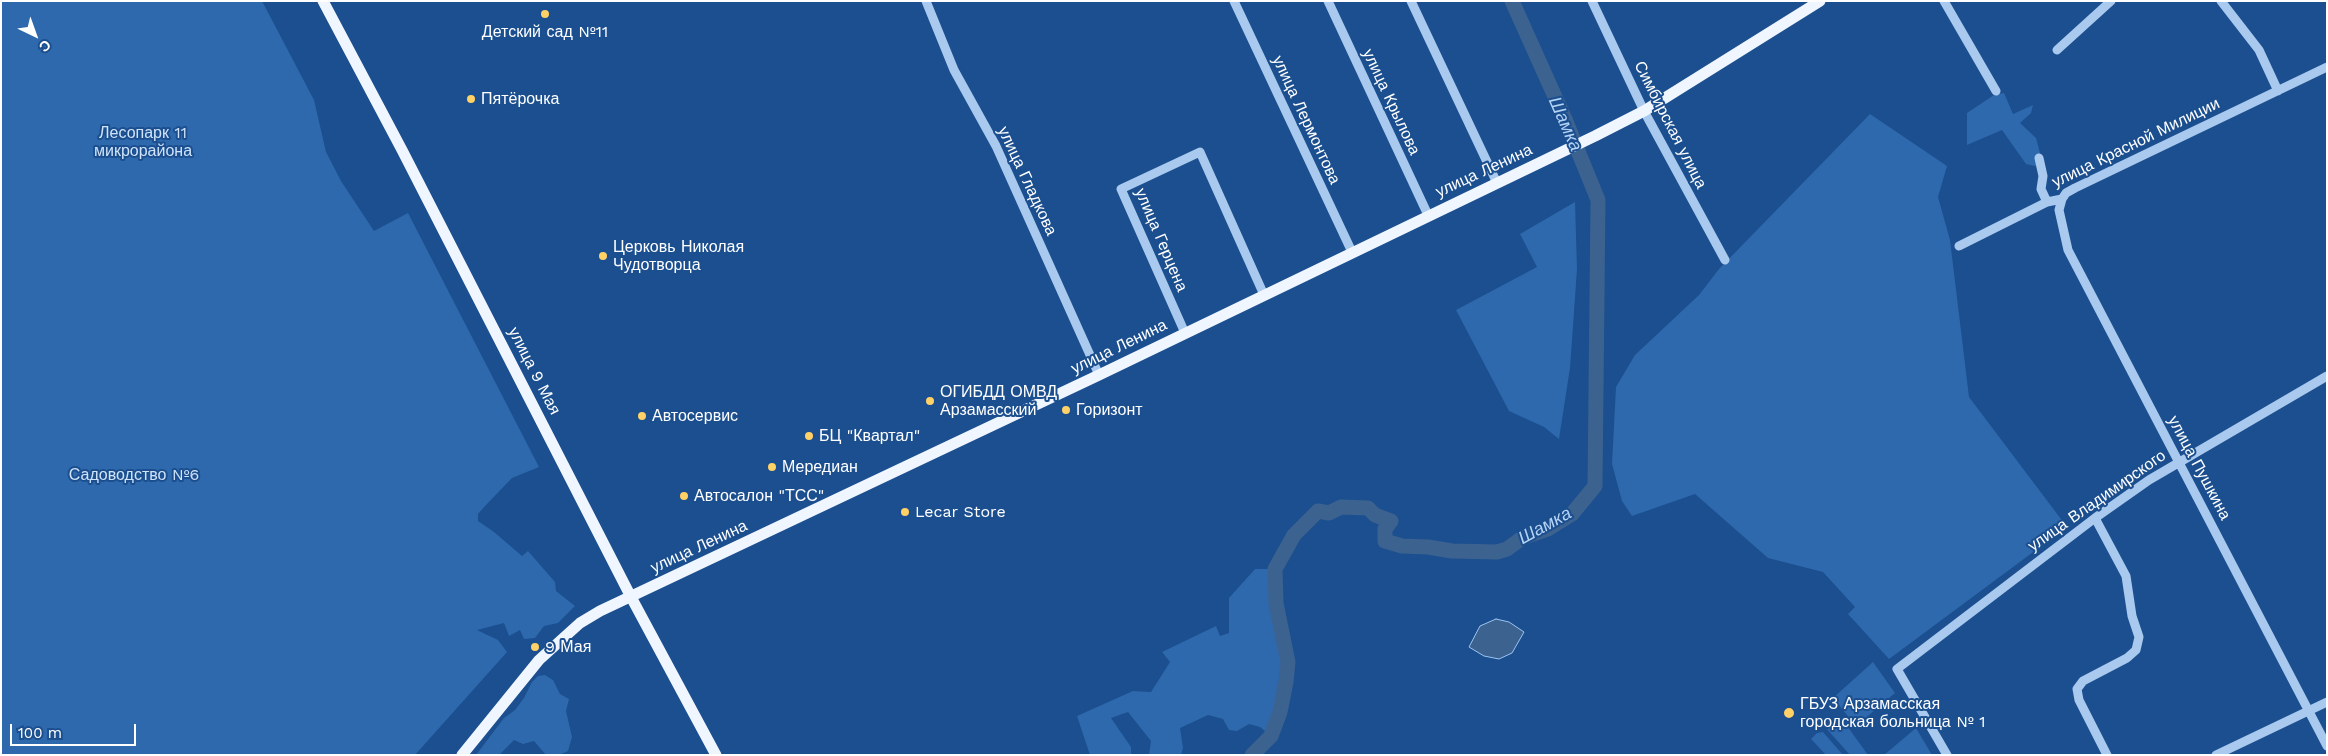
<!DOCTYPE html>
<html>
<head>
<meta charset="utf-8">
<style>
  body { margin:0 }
  #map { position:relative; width:2328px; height:756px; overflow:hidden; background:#1b4f8f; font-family:"Work Sans",sans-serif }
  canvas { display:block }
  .frame { position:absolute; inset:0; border:2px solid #fff; pointer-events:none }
  .north { position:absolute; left:10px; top:10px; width:50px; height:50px; -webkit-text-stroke:4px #1b4f8f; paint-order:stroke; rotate:138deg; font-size:14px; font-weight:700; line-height:20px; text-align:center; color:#fff }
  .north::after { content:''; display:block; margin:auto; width:18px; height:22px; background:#fff; clip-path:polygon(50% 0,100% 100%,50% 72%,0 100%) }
  .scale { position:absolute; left:10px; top:724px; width:126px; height:22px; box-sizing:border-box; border:2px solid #fff; border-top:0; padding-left:6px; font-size:15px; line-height:18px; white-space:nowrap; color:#fff; -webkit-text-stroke:4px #1b4f8f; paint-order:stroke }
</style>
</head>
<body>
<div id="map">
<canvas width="2328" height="756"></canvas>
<div class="frame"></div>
<div class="north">С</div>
<div class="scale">100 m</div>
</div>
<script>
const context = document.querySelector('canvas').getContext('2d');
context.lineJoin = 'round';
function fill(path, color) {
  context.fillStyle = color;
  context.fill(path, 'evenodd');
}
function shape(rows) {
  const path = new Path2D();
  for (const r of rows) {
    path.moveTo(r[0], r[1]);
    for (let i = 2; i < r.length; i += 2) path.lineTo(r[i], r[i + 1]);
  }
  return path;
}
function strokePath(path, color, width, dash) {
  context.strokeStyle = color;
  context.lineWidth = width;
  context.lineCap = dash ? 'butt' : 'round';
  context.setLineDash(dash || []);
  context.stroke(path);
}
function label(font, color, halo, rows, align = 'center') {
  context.font = font + ' "Work Sans",sans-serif';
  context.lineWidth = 4;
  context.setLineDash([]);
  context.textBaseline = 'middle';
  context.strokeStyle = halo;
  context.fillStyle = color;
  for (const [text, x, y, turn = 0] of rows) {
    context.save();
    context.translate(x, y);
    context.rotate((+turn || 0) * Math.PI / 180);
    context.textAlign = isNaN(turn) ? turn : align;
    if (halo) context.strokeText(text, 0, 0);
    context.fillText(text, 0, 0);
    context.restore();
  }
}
const green = shape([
  [1,1,262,1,314,100,326,152,341,181,374,231,408,213,539,467,512,478,486,505,478,514,478,521,494,532,522,556,528,551,555,582,556,591,575,606,558,623,544,626,535,638,524,639,520,630,509,636,504,623,477,630,498,640,507,652,415,755,1,755],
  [2004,93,2013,114,2033,105,2031,113,2020,123,2036,138,2044,168,2026,164,2002,130,1967,145,1967,113,1994,95],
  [1870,114,1947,166,1938,197,1950,240,1969,397,2067,527,1889,659,1848,614,1855,607,1823,572,1768,558,1695,494,1632,516,1622,501,1612,464,1616,387,1635,355,1699,295,1719,269],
  [1575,202,1577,269,1570,368,1559,439,1544,427,1509,411,1456,310,1537,267,1520,234],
  [1255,569,1275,569,1276,603,1288,662,1280,712,1271,736,1260,727,1249,724,1237,731,1229,730,1223,719,1208,715,1180,728,1183,748,1181,755,1149,755,1151,741,1128,712,1111,718,1131,747,1131,755,1090,755,1077,716,1133,691,1151,692,1170,662,1162,652,1216,626,1220,636,1229,633,1229,598],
  [1873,662,1895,693,1856,726,1833,698],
  [545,675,553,680,560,694,569,699,566,711,572,737,568,751,559,755,546,755,534,741,523,744,514,740,499,755,476,755,504,718,515,710,524,698,532,682,538,676],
  [1835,718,1845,723,1868,755,1850,755,1825,727],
  [1916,728,1932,755,1884,755],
  [1823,732,1843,755,1826,755,1811,739,1817,733]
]);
const water = shape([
  [1496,619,1509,622,1524,632,1512,653,1499,659,1484,656,1469,647,1480,626,1496,619]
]);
const river = shape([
  [1252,755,1271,736,1280,712,1286,682,1288,662,1276,603,1275,569,1294,535,1318,511,1329,513,1341,507,1368,508,1375,515,1391,521,1385,529,1385,541,1402,546,1428,547,1452,551,1497,552,1507,549,1522,538,1548,529,1572,514,1595,486,1598,200,1565,119,1512,1]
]);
const minor = shape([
  [926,1,954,70,996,146,1099,375],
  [1234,1,1352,252],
  [1328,1,1428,215],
  [1411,1,1497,183],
  [1592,1,1644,111,1725,260],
  [1944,1,1996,91],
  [2221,1,2259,50,2278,91],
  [2057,50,2111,1],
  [2039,158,2043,176,2041,189,2047,202],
  [2062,199,2059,210,2068,250,2327,746],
  [1959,246,2047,202,2062,199,2066,193,2075,188,2327,67],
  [1185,333,1121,189,1200,152,1264,295],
  [2095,518,2126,576,2132,616,2139,637,2136,650,2127,658,2083,681,2077,689,2079,700,2107,755],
  [1947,755,1897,669,2095,518,2149,480,2327,376],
  [2216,755,2327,702]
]);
const major = shape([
  [323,1,402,150,631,597,716,755],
  [462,755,539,660,580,623,600,611,1099,375,1595,136,1644,111,1820,1]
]);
const markers = [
  [545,14,5,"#ffd166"],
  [471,99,5,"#ffd166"],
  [603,256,5,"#ffd166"],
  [930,401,5,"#ffd166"],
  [1066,410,5,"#ffd166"],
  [642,416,5,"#ffd166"],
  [809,436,5,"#ffd166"],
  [772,467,5,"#ffd166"],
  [684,496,5,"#ffd166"],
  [905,512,5,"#ffd166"],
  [535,647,5,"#ffd166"],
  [1789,713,6,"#ffd166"]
];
const poiNames = [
  ["Детский сад №11",545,32,"center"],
  ["Пятёрочка",481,99],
  ["Церковь Николая",613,247],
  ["Чудотворца",613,265],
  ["ОГИБДД ОМВД",940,392],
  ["Арзамасский",940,410],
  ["Горизонт",1076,410],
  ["Автосервис",652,416],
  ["БЦ \"Квартал\"",819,436],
  ["Мередиан",782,467],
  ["Автосалон \"ТСС\"",694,496],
  ["Lecar Store",915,512],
  ["9 Мая",545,647],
  ["ГБУЗ Арзамасская",1800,704],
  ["городская больница № 1",1800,722]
];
const streetNames = [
  ["улица Крылова",1391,102,65],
  ["улица Лермонтова",1306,120,65],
  ["Симбирская улица",1670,125,63],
  ["улица Красной Милиции",2136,143,-26],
  ["улица Ленина",1484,171,-25],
  ["улица Гладкова",1027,181,65],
  ["улица Герцена",1161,240,67],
  ["улица Ленина",1119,347,-26],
  ["улица 9 Мая",534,371,63],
  ["улица Пушкина",2199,468,62],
  ["улица Владимирского",2097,501,-35],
  ["улица Ленина",699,547,-25]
];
const parkNames = [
  ["Лесопарк 11",143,133],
  ["микрорайона",143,151],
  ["Садоводство №6",134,475]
];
const waterNames = [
  ["Шамка",1565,124,66],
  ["Шамка",1545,526,-29]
];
fill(green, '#2e69ad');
fill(water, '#3c6290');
strokePath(water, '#9cc4f0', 1);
strokePath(river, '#3c6290', 15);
strokePath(minor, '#a9c9ee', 9);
strokePath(major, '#f0f6ff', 11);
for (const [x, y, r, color] of markers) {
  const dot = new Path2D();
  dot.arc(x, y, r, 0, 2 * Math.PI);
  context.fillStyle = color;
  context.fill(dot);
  strokePath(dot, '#1b4f8f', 2);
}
label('16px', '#fff', '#1b4f8f', poiNames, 'left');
label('16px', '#fff', '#1b4f8f', streetNames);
label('16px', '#cfe3fa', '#1b4f8f', parkNames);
label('italic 18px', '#b5d3f5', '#1b4f8f', waterNames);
</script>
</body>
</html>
